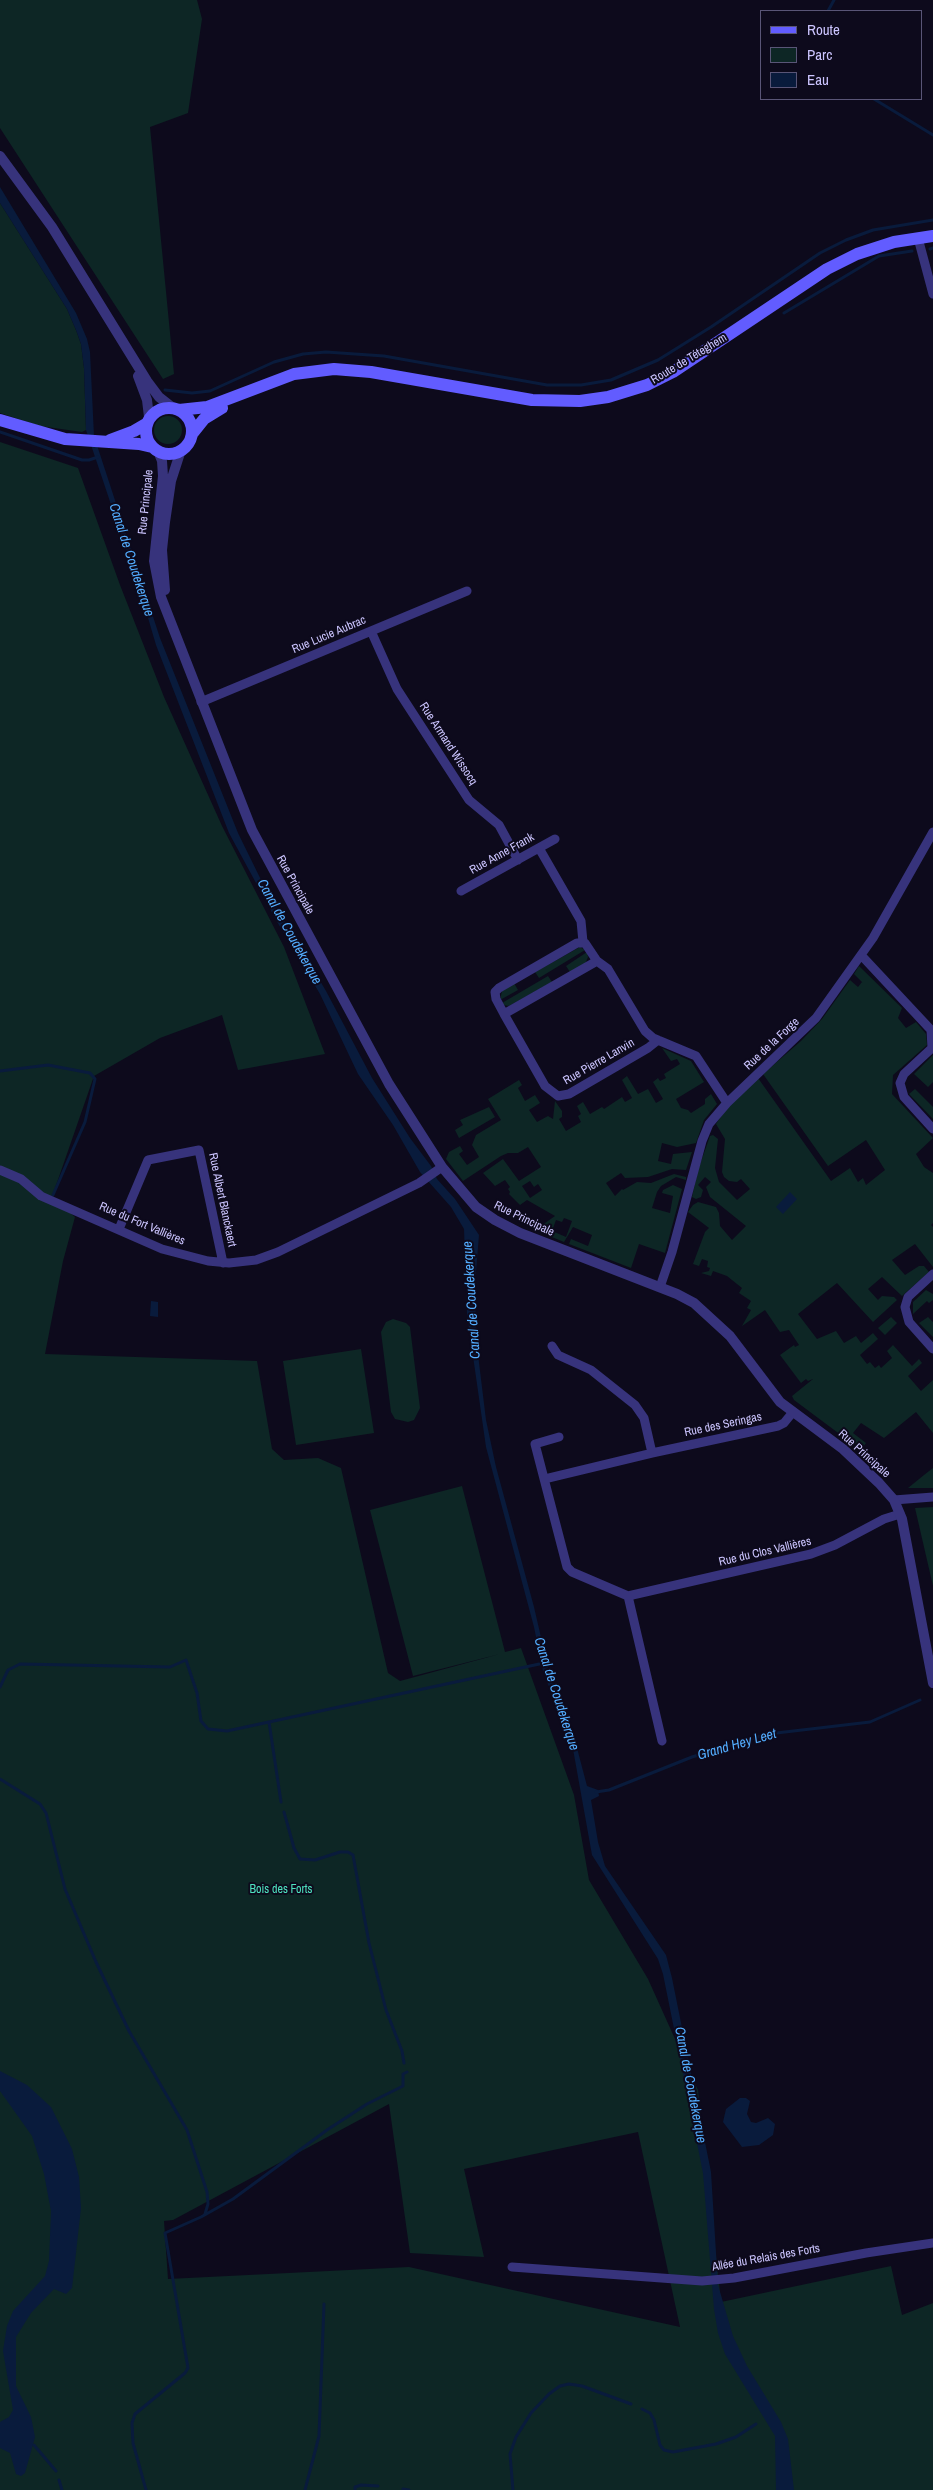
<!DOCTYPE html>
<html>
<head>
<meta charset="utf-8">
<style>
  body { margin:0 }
  #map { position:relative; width:933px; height:2490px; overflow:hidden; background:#0d0a1c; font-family:"Archivo Narrow",sans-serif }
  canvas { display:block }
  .legend { position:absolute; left:760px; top:10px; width:162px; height:90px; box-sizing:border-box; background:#0d0a1c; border:1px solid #595577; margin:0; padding:6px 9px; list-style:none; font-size:15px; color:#ccc5ff }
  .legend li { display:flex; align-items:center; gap:10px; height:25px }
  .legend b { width:25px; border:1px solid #595577 }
</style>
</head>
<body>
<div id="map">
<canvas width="933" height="2490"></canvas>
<ul class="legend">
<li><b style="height:6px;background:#625cff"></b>Route</li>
<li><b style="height:14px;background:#0d2625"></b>Parc</li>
<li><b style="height:14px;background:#091b3c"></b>Eau</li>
</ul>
</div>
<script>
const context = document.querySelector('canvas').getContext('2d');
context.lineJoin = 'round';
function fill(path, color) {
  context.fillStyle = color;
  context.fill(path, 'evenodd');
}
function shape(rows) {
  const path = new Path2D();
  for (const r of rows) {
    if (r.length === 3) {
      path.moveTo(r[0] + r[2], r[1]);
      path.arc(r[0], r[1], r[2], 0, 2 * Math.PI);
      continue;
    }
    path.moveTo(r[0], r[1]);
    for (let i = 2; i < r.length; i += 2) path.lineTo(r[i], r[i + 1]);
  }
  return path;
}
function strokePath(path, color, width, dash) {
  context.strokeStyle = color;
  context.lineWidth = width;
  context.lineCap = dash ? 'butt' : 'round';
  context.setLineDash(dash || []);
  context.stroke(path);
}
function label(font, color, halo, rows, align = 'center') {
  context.font = font + ' "Archivo Narrow",sans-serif';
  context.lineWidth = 4;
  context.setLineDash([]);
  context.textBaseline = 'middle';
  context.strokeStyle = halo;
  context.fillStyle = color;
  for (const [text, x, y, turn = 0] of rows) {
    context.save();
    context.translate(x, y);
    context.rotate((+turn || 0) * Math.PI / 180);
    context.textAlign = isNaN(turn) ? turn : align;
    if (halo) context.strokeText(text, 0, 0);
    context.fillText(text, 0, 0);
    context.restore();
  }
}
const green = shape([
  [0,0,197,0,202,19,188,113,150,127,174,374,163,379,0,128],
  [0,203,67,309,76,330,81,344,84,368,86,430,82,432,40,426,0,413],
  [168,430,14],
  [0,442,78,468,120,585,164,697,222,826,284,947,325,1054,238,1070,222,1015,160,1038,94,1076,52,1197,75,1217,63,1261,45,1354,257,1361,272,1449,284,1460,318,1458,341,1468,388,1673,400,1681,500,1654,413,1676,370,1510,462,1486,505,1652,521,1648,574,1795,589,1880,648,1979,698,2090,721,2302,891,2266,902,2315,933,2303,933,2490,0,2490],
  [389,2104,410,2253,484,2257,464,2169,638,2132,680,2327,409,2267,168,2279,164,2221,173,2220],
  [580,947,585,950,539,978,535,972],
  [587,952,588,957,585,964,570,972,566,966],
  [859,966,902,1008,898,1018,906,1028,916,1022,926,1034,927,1045,893,1075,892,1094,933,1138,916,1154,924,1167,933,1173,933,1223,931,1225,933,1227,933,1267,915,1244,892,1260,905,1275,919,1266,924,1266,929,1272,902,1296,882,1277,868,1289,878,1300,882,1296,894,1297,897,1300,873,1322,837,1283,798,1314,817,1339,836,1331,844,1343,856,1336,861,1343,873,1333,878,1339,860,1355,867,1364,870,1362,875,1368,879,1365,881,1368,892,1358,887,1351,893,1345,912,1366,919,1359,922,1363,908,1376,921,1391,933,1380,933,1433,916,1412,884,1438,861,1423,853,1433,866,1443,861,1450,794,1400,792,1396,813,1379,808,1381,806,1379,801,1383,780,1355,794,1345,795,1347,799,1345,789,1330,780,1332,765,1310,742,1326,751,1310,747,1308,751,1301,739,1293,742,1288,727,1276,713,1271,711,1276,701,1273,709,1271,710,1268,707,1267,708,1261,702,1259,699,1266,693,1264,705,1232,709,1228,688,1212,693,1205,698,1202,716,1207,719,1213,720,1226,732,1240,746,1226,710,1197,706,1187,711,1182,705,1177,698,1185,703,1190,701,1197,696,1199,692,1197,698,1170,710,1136,713,1135,718,1139,715,1168,719,1182,737,1200,750,1189,741,1179,737,1182,729,1181,724,1177,722,1172,725,1139,716,1124,725,1110,758,1078,831,1181,850,1168,858,1182,863,1178,866,1185,885,1170,866,1140,828,1166,763,1074,801,1041,822,1019,850,980,858,987,862,982,865,985,854,974],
  [548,976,552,982,509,1006,503,1005,502,1003],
  [514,983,518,990,500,1000,502,991],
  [662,1048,691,1061,704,1082,676,1099,681,1108,688,1110,691,1113,705,1104,705,1099,711,1094,717,1104,704,1120,696,1143,677,1147,662,1143,658,1161,671,1164,673,1154,692,1152,686,1170,672,1169,648,1177,625,1178,621,1173,606,1183,615,1196,622,1189,623,1190,637,1182,651,1183,674,1174,686,1177,686,1180,676,1177,661,1186,657,1192,652,1208,670,1213,673,1196,662,1193,663,1190,673,1185,682,1189,665,1253,639,1244,631,1268,569,1244,571,1239,588,1246,592,1235,573,1227,564,1242,535,1230,555,1216,527,1200,520,1205,509,1194,510,1192,508,1189,510,1187,505,1180,495,1186,483,1173,503,1159,519,1181,541,1167,528,1147,518,1153,508,1153,501,1156,463,1181,446,1159,449,1152,460,1146,463,1151,459,1154,467,1165,479,1157,472,1145,476,1135,501,1120,488,1099,519,1080,522,1085,518,1088,525,1101,535,1095,540,1103,529,1110,537,1122,548,1116,553,1119,555,1101,562,1111,562,1117,559,1119,566,1131,581,1122,578,1116,581,1114,577,1106,583,1102,590,1114,602,1107,604,1109,622,1097,625,1102,632,1098,622,1080,627,1076,638,1094,648,1089,656,1103,663,1099,653,1082,658,1078,660,1081,666,1078,664,1074,680,1064,677,1059,671,1061],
  [530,1181,534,1187,538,1184,542,1190,530,1198,522,1186],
  [564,1218,572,1221,566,1237,552,1231,556,1220,562,1222],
  [933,1055,933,1082,928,1087,914,1074],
  [915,1089,933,1107,933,1119,909,1094],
  [489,1107,495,1117,459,1138,455,1130,463,1125,460,1120],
  [926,1290,933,1294,933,1300,929,1303,927,1301,913,1314,913,1302],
  [891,1317,897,1323,885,1335,878,1328],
  [928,1317,933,1322,933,1337,919,1323],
  [393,1319,406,1323,410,1327,420,1408,414,1420,408,1422,395,1419,391,1412,381,1332,386,1322],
  [361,1349,374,1433,296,1445,283,1361],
  [933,1468,933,1488,908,1488,924,1475],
  [933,1507,933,1586,915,1508]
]);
const water = shape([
  [0,187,76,313,87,339,90,352,94,436,160,638,238,833,264,886,326,991,372,1078,410,1138,431,1166,437,1179,455,1199,479,1235,475,1284,476,1338,486,1420,496,1467,534,1607,549,1672,572,1729,587,1786,598,1790,599,1796,591,1800,598,1842,605,1866,666,1955,672,1978,711,2172,718,2285,733,2336,747,2366,781,2422,788,2439,794,2490,776,2490,775,2436,725,2354,718,2333,714,2309,703,2173,663,1974,658,1959,592,1855,573,1749,543,1671,534,1627,486,1447,467,1314,464,1229,451,1207,420,1172,393,1125,358,1074,320,994,276,920,229,833,156,645,141,594,86,430,84,368,81,344,76,330,67,309,0,203],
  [790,1192,797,1199,783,1214,776,1207],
  [151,1301,158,1302,158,1317,150,1316],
  [0,2071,27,2085,51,2107,72,2149,79,2177,81,2208,72,2288,66,2294,54,2289,31,2313,16,2337,16,2386,31,2417,35,2437,25,2473,21,2476,16,2474,10,2453,0,2448,0,2422,9,2417,13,2410,3,2351,7,2326,13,2311,45,2276,49,2261,51,2211,44,2174,32,2136,0,2091],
  [740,2098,746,2098,750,2101,747,2114,751,2122,756,2123,768,2118,775,2124,773,2135,759,2145,742,2147,723,2122,726,2109]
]);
const stream = shape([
  [828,11,834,0],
  [874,99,933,135],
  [930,249,933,248],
  [784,313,879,256,912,251],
  [165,390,192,393,210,391,274,362,303,354,326,352,384,356,547,385,581,385,611,380,658,360,711,327,820,253,846,240,873,230,933,220],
  [0,432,82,460,89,460,98,457],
  [0,1071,48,1065,90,1073,95,1079,85,1122,53,1195],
  [0,1687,8,1670,20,1664,170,1667,186,1660,197,1693,201,1721,208,1729,227,1731,544,1663],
  [269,1722,281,1802],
  [0,1779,40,1804,46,1813,65,1889,96,1962,129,2031,187,2130,207,2192,208,2204,205,2214],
  [596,1792,609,1790,692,1757,768,1734,870,1722,920,1700],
  [284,1812,294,1848,300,1859,315,1860,340,1852,348,1852,353,1855,369,1943,386,2010,402,2051,404,2063],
  [642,2409,650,2413,654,2420,660,2445,664,2450,673,2452,716,2444,736,2437,756,2424],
  [34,2445,56,2471],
  [59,2480,62,2490],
  [403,2489,409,2490],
  [146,2490,133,2443,132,2423,135,2414,185,2373,188,2368,165,2233,201,2217,233,2199,327,2130,367,2104,403,2086,403,2074,407,2072],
  [305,2490,319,2436,324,2304],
  [355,2490,355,2487,361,2485,378,2486],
  [513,2490,510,2454,516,2437,531,2413,549,2394,560,2386,569,2384,582,2386,631,2404]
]);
const minor = shape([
  [918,238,933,294],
  [371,631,397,689,469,800,499,825,518,860],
  [201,702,467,591],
  [539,848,581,921,583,942],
  [461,891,555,839],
  [861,955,931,1030,932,1048,904,1074,900,1083,904,1097,933,1129],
  [597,961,504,1014,496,999,495,992,499,988,577,943,585,943,597,961,608,969,645,1031,653,1038,696,1056,727,1103],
  [504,1014,545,1086,558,1096,569,1094,648,1048,658,1040],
  [0,1170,21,1179,41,1196,162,1249,208,1261,229,1263,256,1260,278,1252,419,1183,442,1167],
  [119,1229,148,1160,199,1150,223,1263],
  [933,1274,908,1297,905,1307,909,1322,933,1349],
  [660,1287,672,1252,702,1141,709,1124,727,1103,816,1018,873,938,933,832],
  [552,1346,558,1355,591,1370,635,1405,644,1418,652,1453],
  [559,1437,535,1444,567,1567,572,1572,628,1596,811,1554,835,1545,884,1519,900,1514],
  [544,1479,652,1453,778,1426,784,1423,793,1412],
  [894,1500,933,1497],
  [628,1596,662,1741],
  [512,2267,702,2281,734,2278,866,2253,933,2243]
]);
const tertiary = shape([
  [0,156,52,227,147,381,159,397,173,408],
  [138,376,147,400,149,417],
  [158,451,162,461,163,476,154,561,161,597,252,830,389,1084,442,1167,476,1207,495,1220,520,1233,677,1294,694,1303,730,1336,780,1402,843,1449,879,1483,894,1500,902,1519,933,1683],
  [165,590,162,550,165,522,171,481,181,450]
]);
const secondary = shape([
  [169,431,23],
  [179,410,207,407,294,374,334,369,371,372,532,400,580,401,608,397,647,385,673,372,827,269,857,254,894,242,933,236],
  [0,420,65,439,139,444,152,447],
  [192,434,204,419,222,408],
  [110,440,134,431,146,424]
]);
const streetNames = [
  ["Route de Téteghem",689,359,-31],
  ["Rue Principale",146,502,-84],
  ["Rue Lucie Aubrac",329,635,-23],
  ["Rue Armand Wissocq",448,744,57],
  ["Rue Anne Frank",502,854,-29],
  ["Rue Principale",295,885,61],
  ["Rue de la Forge",772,1044,-43],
  ["Rue Pierre Lanvin",599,1062,-30],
  ["Rue Albert Blanckaert",222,1200,78],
  ["Rue Principale",524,1219,26],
  ["Rue du Fort Vallières",142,1224,23],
  ["Rue des Seringas",723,1425,-12],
  ["Rue Principale",864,1454,42],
  ["Rue du Clos Vallières",765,1552,-13],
  ["Allée du Relais des Forts",766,2258,-10]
];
const parkNames = [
  ["Bois des Forts",281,1890]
];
const waterNames = [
  ["Canal de Coudekerque",131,560,72],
  ["Canal de Coudekerque",289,932,61],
  ["Canal de Coudekerque",472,1300,-94],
  ["Canal de Coudekerque",556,1694,72],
  ["Grand Hey Leet",737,1745,-16],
  ["Canal de Coudekerque",690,2085,79]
];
fill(green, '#0d2625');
fill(water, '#091b3c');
strokePath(stream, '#091b3c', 3);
strokePath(minor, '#37337c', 9);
strokePath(tertiary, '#37337c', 10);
strokePath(secondary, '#625cff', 12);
label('12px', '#ccc5ff', '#0d0a1c', streetNames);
label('12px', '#4ee2bf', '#0d0a1c', parkNames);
label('italic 14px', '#53adff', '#0d0a1c', waterNames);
</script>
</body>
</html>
